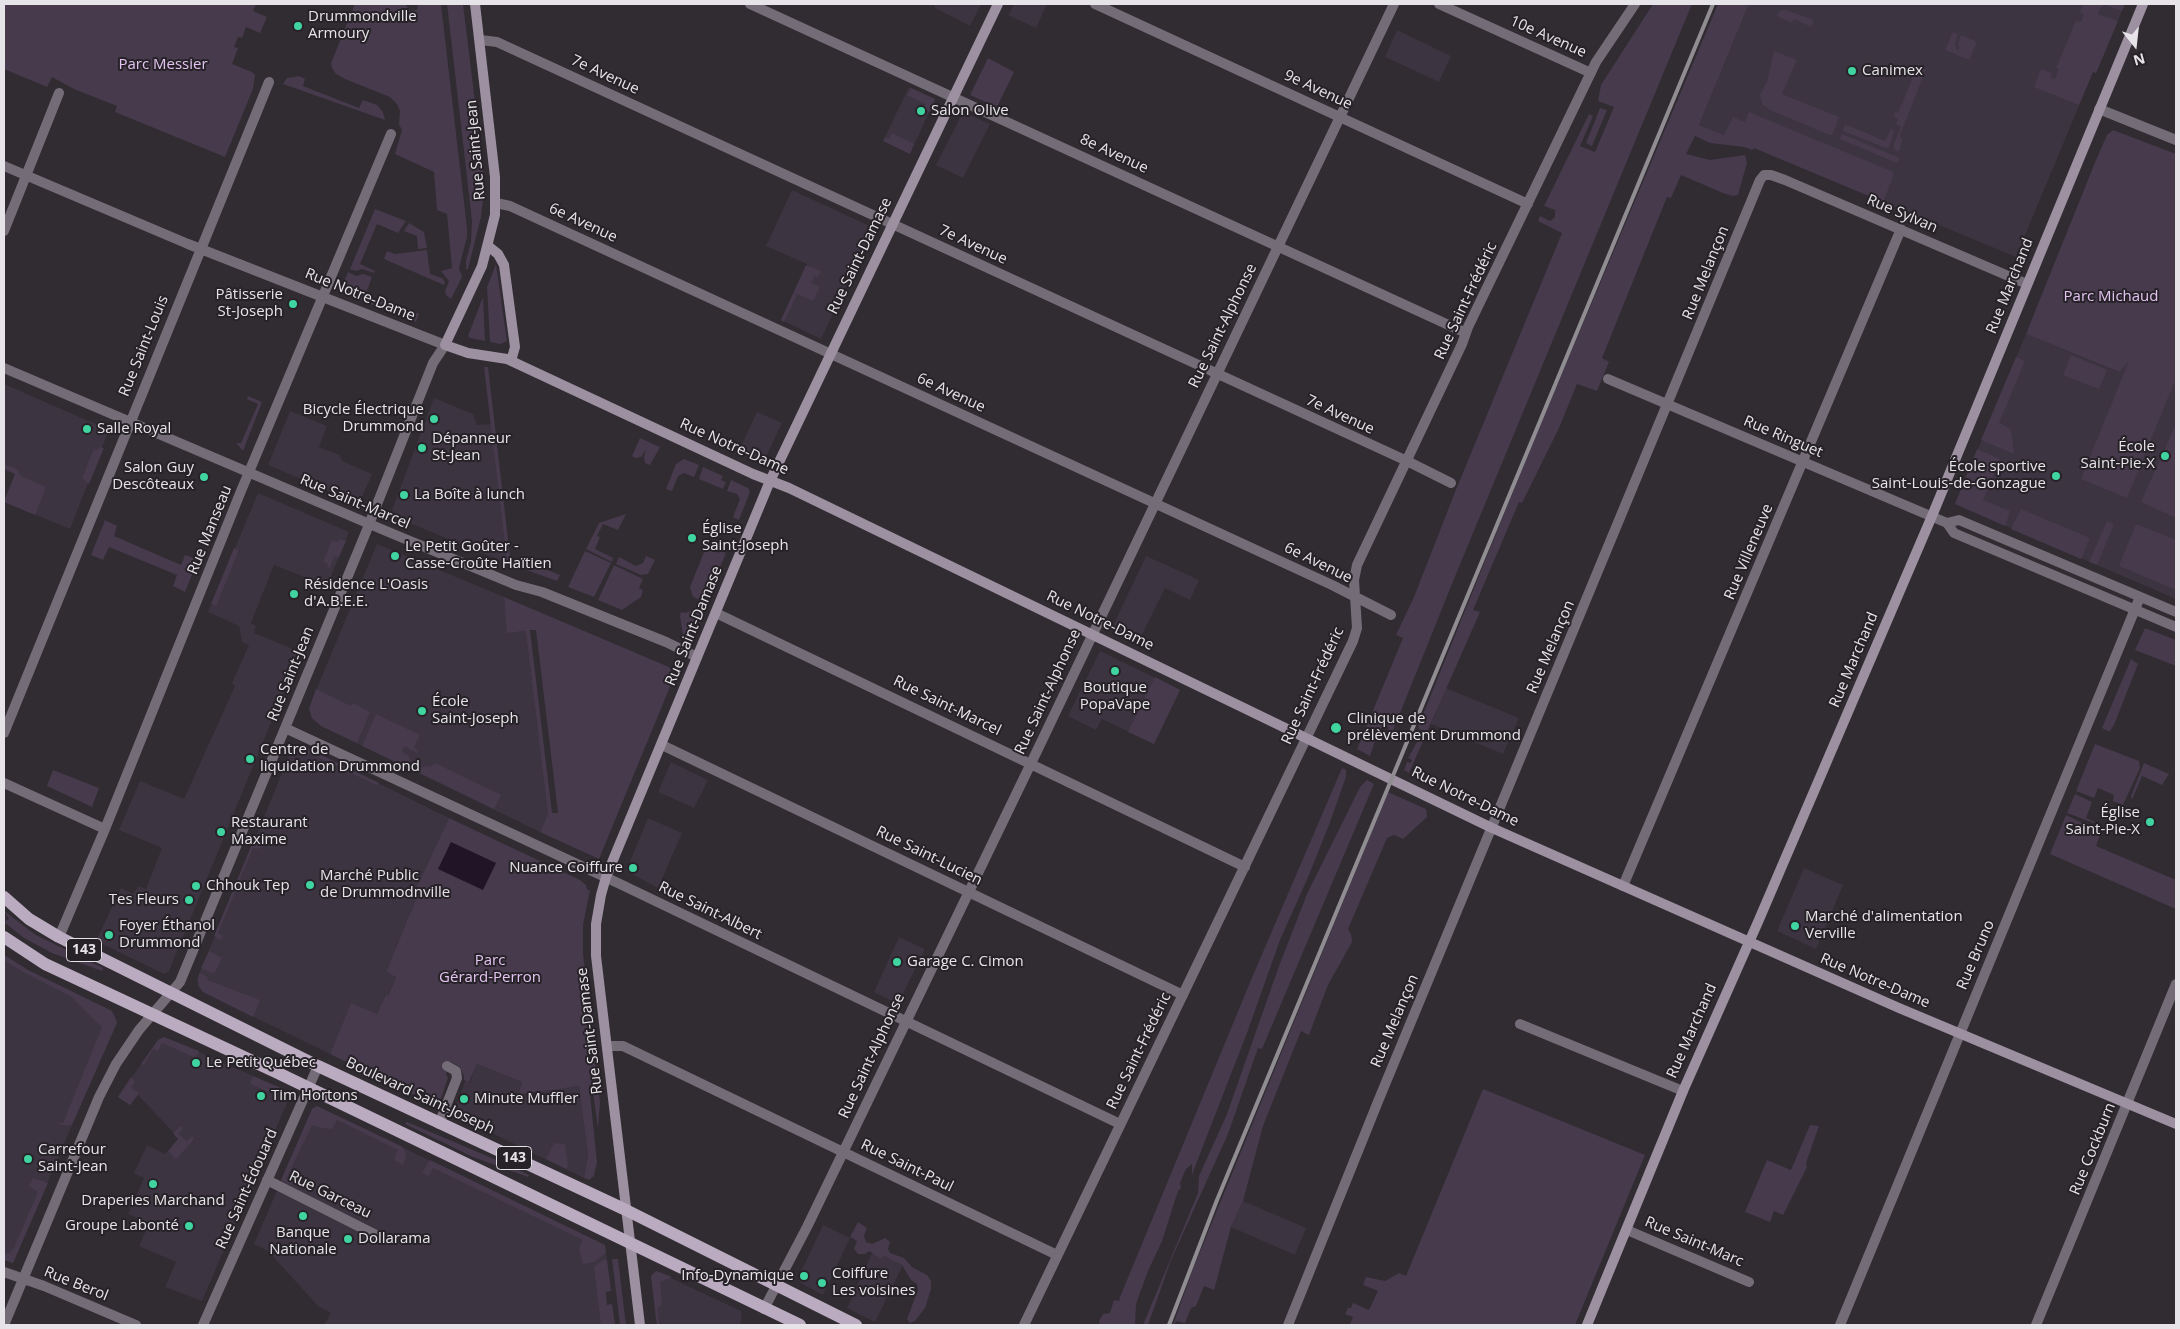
<!DOCTYPE html>
<html>
<head>
<meta charset="utf-8">
<style>
  body { margin:0 }
  #map { position:relative; width:2180px; height:1329px; overflow:hidden; background:#302c32; font-family:"Open Sans",sans-serif }
  canvas { display:block }
  .frame { position:absolute; inset:0; border:5px solid #e6e4e8; pointer-events:none }
  .north { position:absolute; left:2110px; top:20px; width:50px; height:50px; -webkit-text-stroke:4px #272228; paint-order:stroke; rotate:164deg; font-size:14px; font-weight:700; line-height:20px; text-align:center; color:#e6e4e8 }
  .north::after { content:''; display:block; margin:auto; width:18px; height:22px; background:#e6e4e8; clip-path:polygon(50% 0,100% 100%,50% 72%,0 100%) }
</style>
</head>
<body>
<div id="map">
<canvas width="2180" height="1329"></canvas>
<div class="frame"></div>
<div class="north">N</div>
</div>
<script>
const context = document.querySelector('canvas').getContext('2d');
context.lineJoin = 'round';
function fill(path, color) {
  context.fillStyle = color;
  context.fill(path, 'evenodd');
}
function shape(rows) {
  const path = new Path2D();
  for (const r of rows) {
    path.moveTo(r[0], r[1]);
    for (let i = 2; i < r.length; i += 2) path.lineTo(r[i], r[i + 1]);
  }
  return path;
}
function strokePath(path, color, width, dash) {
  context.strokeStyle = color;
  context.lineWidth = width;
  context.lineCap = dash ? 'butt' : 'round';
  context.setLineDash(dash || []);
  context.stroke(path);
}
function label(font, color, halo, rows, align = 'center') {
  context.font = font + ' "Open Sans",sans-serif';
  context.lineWidth = 4;
  context.setLineDash([]);
  context.textBaseline = 'middle';
  context.strokeStyle = halo;
  context.fillStyle = color;
  for (const [text, x, y, turn = 0] of rows) {
    context.save();
    context.translate(x, y);
    context.rotate((+turn || 0) * Math.PI / 180);
    context.textAlign = isNaN(turn) ? turn : align;
    if (halo) context.strokeText(text, 0, 0);
    context.fillText(text, 0, 0);
    context.restore();
  }
}
const built = shape([
  [931,4,981,4,970,26,935,8,935,6],
  [1014,4,1047,4,1036,28,1008,15],
  [1749,4,2125,4,2096,73,2093,72,2016,257,1699,125],
  [1397,30,1451,56,1439,82,1385,57],
  [909,87,935,99,910,154,883,141],
  [963,112,990,124,963,178,936,165],
  [792,190,874,228,821,339,781,320,807,264,766,246],
  [2026,334,2118,372,2130,360,2149,367,2176,383,2176,599,1955,504],
  [4,384,109,430,70,529,4,502,15,474,4,469],
  [434,398,473,414,477,425,491,424,507,563,390,515],
  [290,411,327,426,319,447,340,455,342,461,372,474,359,504,268,465],
  [757,412,782,423,763,463,739,450],
  [258,493,349,532,327,586,274,565,251,623,256,626,254,633,300,652,169,971,164,974,96,941,121,888,134,894,138,886,146,889,162,848,119,830,140,781,184,799,235,686,232,683,249,645,242,642,239,626,208,612],
  [377,544,504,597,508,632,526,631,548,814,540,832,321,726,312,718,310,705],
  [1146,556,1199,580,1190,600,1165,588,1138,643,1111,630],
  [1100,651,1180,690,1154,744,1102,719,1096,730,1068,716],
  [1446,688,1519,718,1503,754,1431,724],
  [294,744,305,747,449,818,412,897,416,899,386,972,396,976,388,996,386,996,377,1014,351,1003,330,1054,203,992,199,988,197,979],
  [671,762,708,780,694,808,658,792],
  [648,818,682,833,658,888,626,871],
  [1804,868,1843,885,1816,949,1777,931],
  [899,937,925,949,898,1004,874,992],
  [4,955,28,970,112,1011,117,1020,13,1263,4,1260],
  [164,1037,283,1089,288,1094,287,1103,202,1301,165,1287,176,1262,139,1246,149,1223,128,1214,144,1178,134,1173,147,1145,165,1154,168,1151,176,1160,187,1147,138,1095,130,1105,118,1097,158,1040],
  [477,1064,522,1082,519,1092,535,1100,540,1090,579,1086,588,1155,584,1178,453,1114,465,1081,470,1082],
  [317,1106,605,1245,611,1291,606,1292,607,1305,612,1304,615,1325,324,1325,331,1313,318,1306,268,1251,254,1244,312,1109],
  [1243,1201,1306,1228,1295,1255,1231,1227],
  [823,1225,850,1238,823,1295,801,1283,798,1278],
  [873,1251,903,1265,875,1322,847,1308],
  [656,1271,741,1311,742,1319,739,1325,665,1325,656,1321,651,1276]
]);
const green = shape([
  [4,4,256,4,253,11,267,17,260,33,246,27,242,38,238,37,234,47,238,48,232,64,252,72,255,75,253,89,225,157,115,112,117,106,74,89,52,77,47,87,4,69],
  [355,4,405,4,410,11,417,10,418,4,441,4,467,228,467,237,459,268,462,277,451,299,446,295,445,291,449,281,441,271,452,268,447,214,437,210,434,172,395,154,402,130,399,124,400,111,397,104,390,97,345,79,336,74,332,68,331,63],
  [447,4,463,4,483,167,484,192,481,217,468,269,466,269,466,261,471,242,472,221],
  [1653,4,1692,4,1454,579,1390,738,1388,726,1379,729,1370,756,1357,749,1403,638,1396,635,1414,597,1455,492,1562,233,1538,221,1540,216,1550,221,1555,217,1555,210,1544,206,1589,114,1593,116,1580,146,1595,152,1614,107,1598,101,1601,85],
  [1718,4,1749,4,1699,125,1724,135,1733,117,1745,122,1749,112,1891,171,1894,174,1883,202,1754,148,1752,150,1744,147,1710,143,1695,136,1686,154,1710,160,1745,155,1747,163,1738,195,1733,196,1723,193,1681,175,1671,198,1667,197,1602,358,1609,362,1597,391,1577,384,1559,428,1522,503,1519,502,1473,610,1480,612,1409,773,1404,770,1407,762,1411,763,1412,760,1408,758,1422,733,1418,727,1531,447],
  [2083,4,2125,4,2122,11,2105,5,2100,8,2098,14,2118,21,2096,73,2093,72,2079,105,2034,87,2041,69,2052,73,2050,78,2055,79,2059,69,2056,68,2076,21,2081,22,2084,14,2080,12],
  [1786,10,1814,20,1811,27,1794,19,1792,23,1777,16,1780,11],
  [1953,32,1958,34,1955,43,1957,50,1959,49,1958,43,1961,35,1977,42,1969,60,1945,50],
  [1774,51,1797,60,1782,94,1839,117,1832,136,1770,110,1762,104,1760,95,1767,82],
  [988,58,1014,72,997,107,970,95],
  [1918,65,1926,69,1900,135,1902,140,1899,152,1895,150,1893,146,1901,127,1896,124,1898,119,1893,116,1895,112,1898,113],
  [299,76,305,79,303,86,359,108,363,100,377,105,383,112,385,120,283,84,287,78],
  [911,88,935,99,930,112,925,110,925,104,907,95],
  [1600,108,1607,110,1592,146,1586,143],
  [1845,124,1885,141,1892,128,1894,132,1889,147,1886,148,1843,131],
  [2113,130,2176,154,2176,383,2174,383,2127,498,2081,479,2129,361,2119,372,2026,334,2096,160,2107,135],
  [892,133,914,144,910,154,883,141,885,137,889,139],
  [1842,134,1900,158,1897,163,1840,139],
  [375,209,406,221,398,233,377,224,360,264,375,271,374,273,362,269,356,271,350,269],
  [409,223,424,232,427,248,418,249,417,236,404,231],
  [427,250,430,274,442,278,445,282,444,285,384,259,387,251,395,254],
  [496,264,507,341,500,344,490,342,487,287],
  [806,265,821,271,818,277,814,276,811,283,820,287,813,301,797,294,784,322,781,320],
  [348,272,356,276,363,274,372,277,365,296,379,302,381,298,419,314,416,322,340,292],
  [483,297,485,341,470,338,468,336],
  [2071,355,2107,370,2099,389,2063,375],
  [2016,357,2025,361,1999,423,2011,429,2014,454,1981,440],
  [484,367,488,367,511,565,507,563],
  [248,396,262,402,243,451,236,443,241,443,258,404,247,399],
  [2176,424,2176,518,2141,502],
  [640,438,660,447,650,465,645,463,644,457,646,450,641,457,635,458,632,456],
  [99,447,104,448,89,484,82,478,94,449,97,450],
  [1977,449,2000,459,1983,500,2010,511,2005,526,1955,504],
  [684,459,699,465,694,477,684,473,678,476,672,491,666,489,676,464],
  [4,464,17,469,21,476,46,487,35,515,4,502,15,474,4,469],
  [703,467,723,476,721,480,726,482,723,489,699,479],
  [731,480,748,488,750,492,739,520,733,517,740,499,737,494,727,491],
  [2021,509,2090,538,2081,559,2011,529],
  [626,514,618,530,603,524,597,536,600,537,595,549,613,558,612,562,586,549,599,523],
  [105,520,117,526,114,536,181,565,185,555,198,560,185,592,173,586,177,575,109,547,103,560,91,555],
  [2107,521,2114,524,2097,565,2089,562],
  [2136,524,2176,540,2176,590,2119,566],
  [340,539,346,541,339,557,334,556,330,568,327,567,328,564,323,562,332,540,338,542],
  [706,547,719,553,720,551,726,553,705,602,693,597,690,587],
  [234,548,239,550,216,606,211,604],
  [585,551,611,563,594,597,568,587],
  [646,556,655,560,648,574,641,575,616,564,619,557,636,566,643,563],
  [523,560,560,575,557,581,521,568],
  [614,565,643,579,639,588,643,590,641,597,622,610,598,600],
  [504,597,669,667,673,673,674,677,599,859,540,832,548,814,526,633,525,631,507,633],
  [530,630,536,630,558,813,552,813],
  [700,607,703,608,691,635,689,637,683,635,680,616,681,612,685,613],
  [2145,628,2176,640,2176,666,2135,650],
  [2131,659,2138,664,2114,725,2110,731,2108,731,2102,728],
  [1155,677,1180,690,1154,744,1128,732],
  [316,689,351,706,353,703,370,712,357,743,321,726,312,718,309,709],
  [376,714,420,735,414,747,418,750,417,753,404,746,402,752,409,756,412,770,362,746],
  [2095,744,2139,761,2140,768,2123,805,2113,801,2114,795,2098,788,2094,798,2076,791],
  [305,747,379,783,376,785,305,751],
  [435,763,501,795,494,809,418,772,420,767,432,766],
  [2144,763,2169,774,2162,785,2142,776,2132,800,2131,796],
  [1342,768,1346,770,1346,777,1329,825,1309,875,1280,940,1247,1033,1203,1146,1192,1175,1192,1164,1186,1169,1180,1183,1181,1188,1178,1191,1162,1241,1148,1271,1136,1304,1135,1325,1100,1325,1099,1321,1103,1314,1110,1313,1114,1300,1119,1301,1120,1297,1251,980],
  [53,770,99,788,92,807,47,786],
  [1367,780,1374,784,1262,1049,1258,1048,1228,1134,1171,1260,1148,1325,1143,1325,1198,1193,1199,1176,1227,1114,1279,966,1307,894,1360,787],
  [1388,792,1426,809,1427,817,1403,839,1394,835,1387,838,1348,929,1351,934,1352,942,1328,985,1309,1035,1301,1031,1263,1126,1243,1201,1231,1227,1214,1290,1204,1286,1196,1306,1191,1308,1185,1323,1177,1321,1173,1325,1193,1269],
  [2075,794,2092,802,2086,818,2095,822,2094,823,2067,813],
  [2066,815,2101,832,2096,846,2176,880,2176,909,2050,854],
  [449,818,580,880,586,885,587,890,590,890,583,925,583,954,600,1102,598,1128,592,1085,589,1085,597,1162,594,1176,589,1180,584,1178,588,1155,579,1086,521,1094,519,1092,522,1082,477,1064,469,1082,464,1080,464,1076,460,1067,451,1062,446,1074,448,1078,440,1101,436,1099,434,1105,330,1054,351,1003,377,1014,386,995,388,996,396,977,386,972,416,899,412,897],
  [252,844,261,846,259,849,253,848,237,886,243,889,242,892,236,890,218,933,223,936,221,940,214,936],
  [4,911,36,935,103,968,102,971,52,953,24,938,4,922,9,919],
  [209,951,222,958,214,974,201,968],
  [4,955,28,970,112,1011,117,1023,72,1125,64,1126,55,1122,63,1123,102,1027,72,997,23,972,4,960],
  [199,973,208,977,207,980,260,1000,253,1017,203,992,198,984],
  [164,1037,199,1051,196,1058,162,1043,158,1051,153,1049,144,1065,141,1064,158,1040],
  [253,1076,283,1089,288,1094,288,1100,250,1084],
  [131,1077,135,1082,131,1088,139,1093,130,1105,118,1097],
  [1483,1089,1645,1155,1575,1325,1350,1324,1353,1317,1345,1314,1348,1308,1351,1308,1353,1303,1369,1310,1378,1291,1363,1285,1366,1277,1385,1281,1399,1273,1406,1276],
  [317,1106,401,1146,404,1149,406,1155,403,1165,394,1160,398,1150,337,1120,332,1129,321,1128,312,1125,286,1179,293,1183,292,1185,281,1180,312,1109],
  [407,1122,506,1164,529,1175,528,1177,473,1157,405,1124],
  [1810,1125,1819,1126,1806,1163,1807,1167,1783,1215,1774,1211,1770,1222,1745,1212,1767,1160,1791,1170],
  [181,1126,183,1128,178,1134,187,1141,192,1136,194,1139,176,1160,168,1151,178,1139,173,1133],
  [554,1143,565,1144,568,1166,566,1169,546,1159],
  [430,1160,605,1245,606,1253,594,1262,583,1264,579,1248,583,1240,433,1168,429,1176,422,1173],
  [33,1178,48,1183,13,1263,4,1260,4,1254,9,1253,14,1248,38,1192,29,1186],
  [858,1222,867,1228,864,1236,866,1242,872,1244,885,1238,890,1242,888,1249,890,1253,904,1258,912,1267,927,1275,931,1281,931,1289,925,1308,915,1321,910,1323,907,1319,918,1290,917,1284,911,1280,902,1265,884,1256,881,1259,869,1251,865,1254,858,1254,854,1249,857,1241,850,1237],
  [612,1259,618,1259,626,1325,620,1325],
  [604,1260,607,1260,611,1291,606,1292,607,1305,612,1304,615,1325,601,1325,594,1266],
  [656,1271,672,1277,660,1282,662,1305,657,1308,659,1323,665,1325,657,1325,651,1276]
]);
const water = shape([
  [451,842,496,863,483,890,438,869]
]);
const street = shape([
  [750,4,1466,333],
  [1095,4,1528,204],
  [1439,4,1591,73],
  [480,40,497,42,1407,461,1451,483],
  [2099,109,2176,140],
  [4,166,188,244,445,345,433,363,364,537,180,982,139,1030,116,1064,99,1097,4,1325],
  [496,203,510,206,1332,585,1391,615],
  [4,231,59,93],
  [4,368,386,531,516,585,542,592,666,642,697,657],
  [1608,379,1947,523,1954,533,2176,627],
  [1947,523,1959,520,2176,612],
  [716,613,1245,867],
  [285,728,620,884,1120,1124],
  [4,733,269,82],
  [662,745,1183,995],
  [4,783,105,829],
  [1623,886,1901,229],
  [59,937,105,829,241,491,391,134],
  [1520,1024,1683,1091],
  [607,1046,623,1046,1057,1255],
  [439,1124,457,1078,456,1071,447,1066],
  [267,1180,380,1237],
  [1627,1230,1749,1282],
  [4,1272,44,1286,136,1325],
  [764,1309,807,1227,1036,753,1394,4],
  [203,1325,318,1066],
  [1024,1325,1353,641,1357,628,1354,580,1357,565,1462,344,1468,327,1596,62,1635,4],
  [1288,1325,1379,1099,1760,180,1764,175,1771,175,1785,180,2027,284],
  [1840,1325,2140,597],
  [2036,1325,2176,984]
]);
const secondary = shape([
  [475,4,495,177,495,215,482,266,445,345,468,353,507,359,753,474,789,488,1492,828,1899,1008,2176,1124],
  [488,246,498,254,504,265,515,347,511,361],
  [640,1325,596,956,596,924,601,895,606,877,770,481,998,4],
  [1587,1325,1683,1091,1758,922,1932,516,2143,4]
]);
const primary = shape([
  [4,897,29,919,59,937,318,1066,626,1210,856,1325],
  [4,937,45,964,278,1073,800,1325]
]);
const rail = shape([
  [1169,1325,1217,1200,1713,4]
]);
const markers = [
  [298,26,5,"#40d4a1"],
  [1852,71,5,"#40d4a1"],
  [921,111,5,"#40d4a1"],
  [293,304,5,"#40d4a1"],
  [434,419,5,"#40d4a1"],
  [87,429,5,"#40d4a1"],
  [422,448,5,"#40d4a1"],
  [2165,456,5,"#40d4a1"],
  [2056,476,5,"#40d4a1"],
  [204,477,5,"#40d4a1"],
  [404,495,5,"#40d4a1"],
  [692,538,5,"#40d4a1"],
  [395,556,5,"#40d4a1"],
  [294,594,5,"#40d4a1"],
  [1115,671,5,"#40d4a1"],
  [422,711,5,"#40d4a1"],
  [1336,728,6,"#40d4a1"],
  [250,759,5,"#40d4a1"],
  [2150,822,5,"#40d4a1"],
  [221,832,5,"#40d4a1"],
  [633,868,5,"#40d4a1"],
  [310,885,5,"#40d4a1"],
  [196,886,5,"#40d4a1"],
  [189,900,5,"#40d4a1"],
  [1795,926,5,"#40d4a1"],
  [109,935,5,"#40d4a1"],
  [897,962,5,"#40d4a1"],
  [196,1063,5,"#40d4a1"],
  [261,1096,5,"#40d4a1"],
  [464,1099,5,"#40d4a1"],
  [28,1159,5,"#40d4a1"],
  [153,1184,5,"#40d4a1"],
  [303,1216,5,"#40d4a1"],
  [189,1226,5,"#40d4a1"],
  [348,1239,5,"#40d4a1"],
  [804,1276,5,"#40d4a1"],
  [822,1283,5,"#40d4a1"]
];
const shields = [
  [84,950,35],
  [514,1158,35]
];
const shieldNames = [
  ["143",84,950],
  ["143",514,1158]
];
const poiNames = [
  ["Drummondville",308,17],
  ["Armoury",308,34],
  ["Canimex",1862,71],
  ["Salon Olive",931,111],
  ["Pâtisserie",283,295,"right"],
  ["St-Joseph",283,312,"right"],
  ["Bicycle Électrique",424,410,"right"],
  ["Drummond",424,427,"right"],
  ["Salle Royal",97,429],
  ["Dépanneur",432,439],
  ["St-Jean",432,456],
  ["École",2155,447,"right"],
  ["Saint-Pie-X",2155,464,"right"],
  ["École sportive",2046,467,"right"],
  ["Saint-Louis-de-Gonzague",2046,484,"right"],
  ["Salon Guy",194,468,"right"],
  ["Descôteaux",194,485,"right"],
  ["La Boîte à lunch",414,495],
  ["Église",702,529],
  ["Saint-Joseph",702,546],
  ["Le Petit Goûter -",405,547],
  ["Casse-Croûte Haïtien",405,564],
  ["Résidence L'Oasis",304,585],
  ["d'A.B.E.E.",304,602],
  ["Boutique",1115,688,"center"],
  ["PopaVape",1115,705,"center"],
  ["École",432,702],
  ["Saint-Joseph",432,719],
  ["Clinique de",1347,719],
  ["prélèvement Drummond",1347,736],
  ["Centre de",260,750],
  ["liquidation Drummond",260,767],
  ["Église",2140,813,"right"],
  ["Saint-Pie-X",2140,830,"right"],
  ["Restaurant",231,823],
  ["Maxime",231,840],
  ["Nuance Coiffure",623,868,"right"],
  ["Marché Public",320,876],
  ["de Drummodnville",320,893],
  ["Chhouk Tep",206,886],
  ["Tes Fleurs",179,900,"right"],
  ["Marché d'alimentation",1805,917],
  ["Verville",1805,934],
  ["Foyer Éthanol",119,926],
  ["Drummond",119,943],
  ["Garage C. Cimon",907,962],
  ["Le Petit Québec",206,1063],
  ["Tim Hortons",271,1096],
  ["Minute Muffler",474,1099],
  ["Carrefour",38,1150],
  ["Saint-Jean",38,1167],
  ["Draperies Marchand",153,1201,"center"],
  ["Groupe Labonté",179,1226,"right"],
  ["Banque",303,1233,"center"],
  ["Nationale",303,1250,"center"],
  ["Dollarama",358,1239],
  ["Coiffure",832,1274],
  ["Les voisines",832,1291],
  ["Info-Dynamique",794,1276,"right"]
];
const streetNames = [
  ["10e Avenue",1548,37,24],
  ["7e Avenue",605,75,25],
  ["9e Avenue",1318,90,25],
  ["Rue Saint-Jean",476,150,-95],
  ["8e Avenue",1114,154,25],
  ["Rue Sylvan",1902,214,23],
  ["6e Avenue",583,223,25],
  ["7e Avenue",973,245,25],
  ["Rue Saint-Damase",860,256,-64],
  ["Rue Melançon",1706,273,-68],
  ["Rue Marchand",2010,286,-68],
  ["Rue Notre-Dame",360,295,22],
  ["Rue Saint-Frédéric",1466,301,-65],
  ["Rue Saint-Alphonse",1223,326,-64],
  ["Rue Saint-Louis",144,346,-68],
  ["6e Avenue",951,393,25],
  ["7e Avenue",1340,415,25],
  ["Rue Ringuet",1783,437,23],
  ["Rue Notre-Dame",734,447,24],
  ["Rue Saint-Marcel",355,502,23],
  ["Rue Manseau",210,530,-68],
  ["Rue Villeneuve",1749,552,-67],
  ["6e Avenue",1318,563,26],
  ["Rue Notre-Dame",1100,621,26],
  ["Rue Saint-Damase",694,626,-68],
  ["Rue Melançon",1551,647,-67],
  ["Rue Marchand",1854,660,-67],
  ["Rue Saint-Jean",291,674,-68],
  ["Rue Saint-Frédéric",1313,686,-65],
  ["Rue Saint-Alphonse",1048,692,-65],
  ["Rue Saint-Marcel",947,706,26],
  ["Rue Notre-Dame",1465,797,26],
  ["Rue Saint-Lucien",929,856,26],
  ["Rue Saint-Albert",710,911,26],
  ["Rue Bruno",1976,955,-67],
  ["Rue Notre-Dame",1875,981,23],
  ["Rue Melançon",1395,1021,-67],
  ["Rue Saint-Damase",590,1031,-97],
  ["Rue Marchand",1692,1031,-66],
  ["Rue Saint-Frédéric",1139,1051,-64],
  ["Rue Saint-Alphonse",872,1056,-65],
  ["Boulevard Saint-Joseph",420,1096,25],
  ["Rue Cockburn",2093,1149,-68],
  ["Rue Saint-Paul",907,1166,26],
  ["Rue Saint-Édouard",247,1189,-66],
  ["Rue Garceau",330,1195,26],
  ["Rue Saint-Marc",1694,1242,23],
  ["Rue Berol",76,1284,22]
];
const parkNames = [
  ["Parc Messier",163,65],
  ["Parc Michaud",2111,297],
  ["Parc",490,961],
  ["Gérard-Perron",490,978]
];
fill(built, '#3c3440');
fill(green, '#463a4c');
fill(water, '#211427');
strokePath(street, '#746d78', 10);
strokePath(secondary, '#9c90a1', 10);
strokePath(primary, '#bbabc1', 12);
strokePath(rail, '#908d92', 4);
for (const [x, y, r, color] of markers) {
  const dot = new Path2D();
  dot.arc(x, y, r, 0, 2 * Math.PI);
  context.fillStyle = color;
  context.fill(dot);
  strokePath(dot, '#272228', 2);
}
for (const [x, y, w] of shields) {
  const box = new Path2D();
  box.roundRect(x - w / 2, y - 11.5, w, 23, 4);
  context.fillStyle = '#272228';
  context.fill(box);
  strokePath(box, '#e6e4e8', 1);
}
label('bold 14px', '#e6e4e8', null, shieldNames);
label('15px', '#e6e4e8', '#272228', poiNames, 'left');
label('15px', '#e6e4e8', '#272228', streetNames);
label('15px', '#e3c3f1', '#272228', parkNames);
</script>
</body>
</html>
